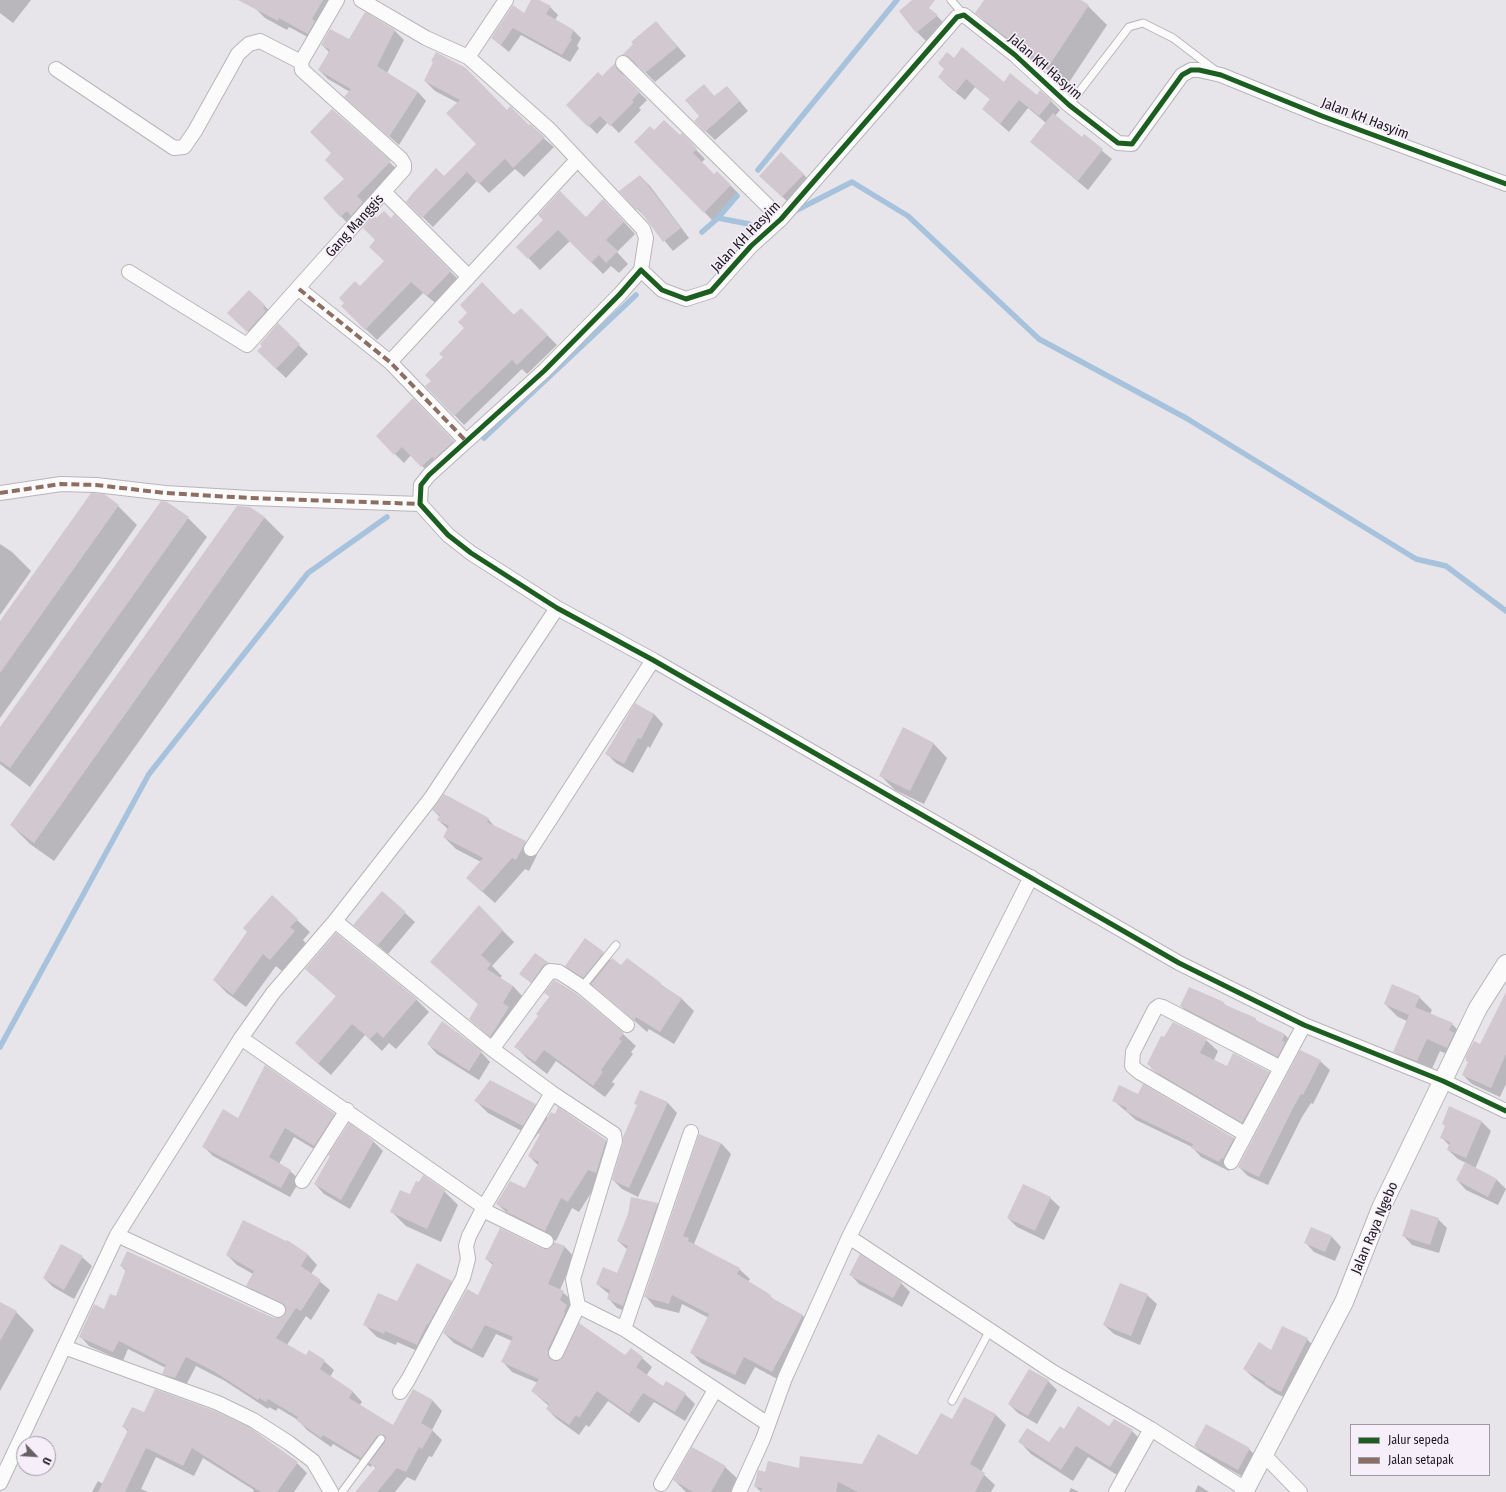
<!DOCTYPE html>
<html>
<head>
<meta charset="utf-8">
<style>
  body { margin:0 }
  #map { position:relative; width:1506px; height:1492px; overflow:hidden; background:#e8e5ea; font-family:"Fira Sans Condensed",sans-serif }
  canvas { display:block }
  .legend { position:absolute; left:1350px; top:1424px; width:140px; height:52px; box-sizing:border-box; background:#f6effa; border:1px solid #9f9aa2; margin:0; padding:5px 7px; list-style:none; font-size:12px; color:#1d1a1e }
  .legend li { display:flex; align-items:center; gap:8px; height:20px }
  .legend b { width:20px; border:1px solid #9f9aa2 }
  .north { position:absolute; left:16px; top:1436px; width:40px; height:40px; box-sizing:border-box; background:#f6effa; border:1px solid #9f9aa2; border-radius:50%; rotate:115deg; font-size:11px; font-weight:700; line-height:16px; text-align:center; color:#1d1a1e }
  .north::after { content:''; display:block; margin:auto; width:14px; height:18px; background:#646165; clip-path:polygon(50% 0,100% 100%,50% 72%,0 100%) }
</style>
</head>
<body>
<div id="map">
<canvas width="1506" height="1492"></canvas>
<ul class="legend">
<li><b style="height:5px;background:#1b5e20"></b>Jalur sepeda</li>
<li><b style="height:5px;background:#8d6e63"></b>Jalan setapak</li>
</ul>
<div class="north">U</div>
</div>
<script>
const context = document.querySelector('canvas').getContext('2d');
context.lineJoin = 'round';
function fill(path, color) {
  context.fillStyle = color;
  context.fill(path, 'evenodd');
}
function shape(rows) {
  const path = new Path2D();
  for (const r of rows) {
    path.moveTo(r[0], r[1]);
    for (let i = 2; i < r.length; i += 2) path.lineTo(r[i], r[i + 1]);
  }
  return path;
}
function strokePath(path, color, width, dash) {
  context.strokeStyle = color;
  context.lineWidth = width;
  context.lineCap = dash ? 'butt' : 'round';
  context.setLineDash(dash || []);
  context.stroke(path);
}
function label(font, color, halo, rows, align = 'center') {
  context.font = font + ' "Fira Sans Condensed",sans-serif';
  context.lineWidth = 3;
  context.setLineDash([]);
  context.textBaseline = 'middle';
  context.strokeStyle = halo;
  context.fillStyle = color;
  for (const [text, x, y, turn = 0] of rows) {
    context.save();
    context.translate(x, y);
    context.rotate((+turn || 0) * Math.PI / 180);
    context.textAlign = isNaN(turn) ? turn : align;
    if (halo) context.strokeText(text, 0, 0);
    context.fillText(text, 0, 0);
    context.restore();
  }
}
const shadow = shape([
  [0,0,31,0,13,23,0,13],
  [260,0,337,0,317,42,289,27,287,30,265,18,255,8],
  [532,0,537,0,550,7,558,15,555,20,574,31,581,38,577,46,579,48,570,62,521,35,509,52,492,38,524,14],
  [914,0,937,16,946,25,926,41,917,32],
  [985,0,1079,0,1088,6,1107,25,1068,84,1023,53,996,32,977,13],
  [365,13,395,31,404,40,387,73,418,92,426,101,399,145,354,105,350,92,328,79,319,70,329,52,322,45,350,40],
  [656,22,686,56,655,82,639,66,633,64,624,55],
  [954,59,1004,83,1051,101,1060,110,1055,116,1082,138,1084,136,1112,159,1088,190,1031,142,1046,123,1028,108,1009,132,983,109,991,100,975,87,965,100,948,86,939,77],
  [615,64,622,71,624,78,647,100,639,108,641,110,619,133,608,122,597,134,568,105,602,77],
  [425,81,529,126,554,147,524,177,515,169,489,193,477,181,433,227,407,202,444,177,478,144,458,103,435,91],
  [704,85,715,97,736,97,748,111,715,140,695,121,700,116],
  [332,110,399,171,350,226,324,198,346,180,333,153],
  [654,131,680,137,682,135,705,159,701,163,714,175,717,172,739,194,713,221,636,142],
  [803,174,813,184,792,206,761,176],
  [640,176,650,186,689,238,673,251,646,218,621,192],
  [615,212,635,234,617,252,628,264,619,273,611,266,603,274,570,241,540,270,518,247,586,218],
  [394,216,462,283,439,306,423,293,377,340,342,306,386,261,377,240,377,219,391,219],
  [249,291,274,315,257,340,229,313],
  [521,309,557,345,527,374,522,369,464,425,427,386],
  [278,325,308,354,286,378,268,361],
  [413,400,462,450,431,475,411,455,404,463,377,436],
  [118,506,137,525,0,718,0,623],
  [250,508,265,518,284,537,54,861,30,844,11,825],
  [188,518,207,537,30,787,0,764,0,729],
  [0,544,12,552,31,571,0,615],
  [636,705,654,714,663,724,650,748,648,746,633,773,616,763,607,754],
  [933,743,947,758,924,804,895,790,881,776],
  [433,810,488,819,496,828,525,842,537,855,529,871,525,869,495,903,467,878,481,862,456,849,444,837,448,829,438,820,440,817],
  [383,893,415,922,388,954,355,925],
  [479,907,514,942,492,966,502,976,500,978,513,986,524,998,520,1019,502,1048,470,1019,479,1005,431,962],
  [297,920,310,932,303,940,307,945,283,972,276,966,246,1007,227,993,214,980],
  [336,934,417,1000,429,1012,396,1049,389,1043,382,1051,365,1035,331,1075,308,1055,337,997,306,969],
  [603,953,611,961,660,984,681,998,694,1011,674,1044,649,1029,647,1032,594,985,593,986,575,975,566,966],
  [535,954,557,973,541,991,521,974],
  [546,993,623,1034,636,1046,631,1052,633,1054,612,1082,615,1084,605,1097,556,1061,547,1074,528,1059,516,1047,539,1016,550,997],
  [1506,994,1506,1084,1500,1097,1472,1084,1463,1075,1469,1063,1481,1045],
  [1419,997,1432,1010,1430,1014,1452,1024,1465,1037,1460,1060,1440,1051,1430,1073,1407,1064,1394,1051,1407,1021,1398,1017,1385,1004],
  [1223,1003,1227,1006,1255,1019,1259,1023,1285,1035,1294,1044,1287,1065,1191,1016,1181,1006],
  [1206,1040,1218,1051,1214,1060,1228,1067,1269,1072,1280,1084,1254,1133,1164,1080,1148,1064],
  [428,1044,481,1052,490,1062,479,1080,437,1054],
  [1320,1061,1330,1070,1313,1104,1311,1103,1302,1117,1268,1185,1248,1176,1239,1167],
  [641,1091,668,1103,677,1113,638,1197,622,1189,613,1180,638,1106,635,1103],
  [1113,1100,1234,1138,1243,1148,1229,1171,1201,1157,1192,1147,1136,1120],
  [476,1101,535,1105,548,1118,555,1115,559,1109,606,1141,617,1152,579,1212,572,1208,556,1241,519,1223,497,1204,526,1189,538,1165,529,1156,541,1135,538,1133,535,1138,488,1113],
  [334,1114,343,1124,324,1155,294,1137,279,1164,290,1171,300,1180,290,1197,213,1156,204,1147,238,1119],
  [1482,1122,1491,1131,1475,1169,1497,1180,1506,1189,1498,1205,1466,1190,1457,1180,1466,1163,1458,1159,1448,1150,1450,1146,1441,1137],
  [349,1125,374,1142,383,1151,350,1209,324,1194,315,1184],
  [721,1143,731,1154,694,1244,739,1269,750,1279,748,1282,770,1296,776,1302,803,1316,813,1326,783,1382,755,1367,745,1385,701,1363,691,1352,709,1318,682,1304,679,1313,655,1307,645,1296],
  [444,1191,458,1205,441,1242,406,1226,391,1211,410,1196],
  [1050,1198,1060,1207,1044,1240,1017,1227,1008,1218],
  [657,1204,667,1213,632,1314,617,1308,608,1298,609,1294,597,1284,617,1274,628,1250,618,1241],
  [1438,1219,1447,1228,1439,1253,1412,1245,1403,1235],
  [1311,1228,1332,1237,1341,1247,1335,1261,1314,1252,1305,1242],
  [287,1241,308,1255,317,1265,311,1274,330,1290,311,1320,306,1316,287,1345,306,1357,324,1361,334,1370,330,1377,353,1392,362,1402,359,1406,393,1427,414,1390,433,1401,442,1411,432,1430,442,1440,432,1457,429,1456,415,1481,407,1477,395,1492,356,1492,376,1468,372,1465,371,1467,333,1444,331,1447,307,1430,298,1420,278,1408,276,1411,269,1407,268,1409,225,1381,196,1366,185,1387,173,1383,163,1373,166,1368,128,1349,123,1361,89,1346,80,1336,116,1298,127,1272,121,1266,274,1319,284,1318,287,1310,257,1295,248,1286,253,1274,237,1265,227,1255],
  [555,1243,565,1247,574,1257,560,1290,574,1302,575,1324,558,1362,626,1357,642,1358,652,1367,646,1376,663,1388,685,1394,695,1404,685,1421,654,1402,639,1423,608,1401,589,1427,586,1425,579,1435,557,1419,547,1409,549,1406,532,1391,538,1383,512,1372,503,1362,512,1341,496,1334,483,1358,454,1343,444,1333,479,1296,493,1265,486,1259,551,1249],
  [82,1257,92,1266,74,1299,53,1287,44,1278],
  [850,1274,901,1283,910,1292,902,1307,859,1284],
  [451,1282,463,1294,440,1336,439,1336,429,1356,397,1342,396,1345,377,1337,365,1325,398,1303],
  [1147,1295,1157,1304,1140,1345,1114,1334,1104,1325],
  [0,1303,16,1312,34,1330,0,1391],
  [1307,1339,1316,1349,1290,1400,1275,1393,1254,1378,1244,1369,1271,1351],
  [1048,1381,1057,1390,1037,1424,1018,1413,1009,1404],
  [144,1414,248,1428,297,1463,307,1473,294,1492,253,1492,254,1490,203,1458,194,1476,156,1457,141,1489,148,1492,92,1492,98,1481,103,1484,128,1432,124,1427],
  [996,1415,1006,1425,981,1472,995,1485,991,1492,761,1492,755,1486,766,1473,862,1465,917,1457,953,1421],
  [1114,1420,1132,1431,1144,1443,1122,1478,1088,1457,1073,1481,1031,1454,1020,1442,1049,1444,1064,1430,1110,1428],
  [1195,1446,1249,1449,1258,1458,1247,1479,1204,1455],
  [693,1448,725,1467,740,1481,733,1492,686,1492,674,1480],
  [1198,1485,1209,1492,1195,1492],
  [1071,1488,1079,1492,1069,1492]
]);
const stream = shape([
  [758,170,897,0],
  [793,212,852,182,908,216,1039,339,1186,418,1416,559,1446,566,1506,611],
  [718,218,749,224],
  [702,232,718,218,737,196],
  [484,438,636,295],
  [0,1047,149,774,308,573,387,517]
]);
const building = shape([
  [238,0,323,0,312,19,315,21,308,34,279,18,278,21],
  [531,0,539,0,551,6,546,14,574,30,570,38,572,39,562,55,513,28,501,45,491,38,513,5,524,13],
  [912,0,935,0,929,8,938,15,916,33,899,11],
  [984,0,1081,0,1089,5,1049,66,1003,35,975,13],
  [365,12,395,30,377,66,418,92,389,137,344,97,351,89,318,70,330,50,321,45,330,29,349,39],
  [656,21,677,47,645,73,629,57,622,55,633,44,631,42],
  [962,47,1004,82,1010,73,1037,95,1040,90,1052,100,1039,116,1019,100,1000,124,982,109,990,99,966,79,956,92,938,77,944,69,938,63,947,52,954,58],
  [436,52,466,68,507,110,510,106,529,125,530,124,545,137,513,168,505,159,479,184,467,172,422,218,406,202,412,194,436,168,444,176,476,144,446,113,460,100,424,81,433,62,431,61],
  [615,63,617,69,640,92,632,100,634,102,610,126,600,116,588,127,566,105,598,72,602,76],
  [704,84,714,96,727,86,740,101,705,132,694,121,699,116,685,100],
  [332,109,391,161,357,196,363,202,351,216,347,211,340,217,323,198,344,179,325,160,331,153,310,132],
  [1053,113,1082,137,1084,134,1103,149,1078,181,1030,142],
  [664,120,680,135,682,133,692,143,697,149,693,153,714,174,717,171,731,185,704,213,634,142,650,126,654,130],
  [781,152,804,174,782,197,759,176],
  [640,175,681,228,663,242,638,208,636,210,619,191],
  [560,191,586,217,603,199,624,222,606,240,618,251,606,263,599,255,591,263,558,230,528,259,516,247,543,220,538,215],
  [384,211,391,218,394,214,451,271,427,296,411,282,365,330,341,306,344,303,339,298,355,281,360,286,384,261,369,247,375,240,363,228,374,215,376,218],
  [482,282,514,315,521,308,548,335,517,365,512,360,454,416,425,386,431,381,425,375,443,357,439,354,464,328,458,322,467,313,460,305],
  [249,290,265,305,263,308,266,311,247,332,227,313],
  [278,323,300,344,276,369,257,351,262,346,260,344],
  [413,398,454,441,434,459,432,457,421,467,402,447,394,455,376,436],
  [91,493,104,494,119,505,0,673,0,621],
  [161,501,167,502,189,517,10,768,0,761,0,727],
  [237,506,250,507,265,517,34,843,10,825],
  [635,703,654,714,641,739,638,738,624,764,605,754],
  [903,727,934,743,910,791,879,776],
  [444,794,489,818,487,822,526,841,516,860,512,858,482,892,466,878,483,858,443,837,449,826,437,820,440,815,432,810],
  [382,891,406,912,378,945,353,925],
  [272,895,298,919,290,927,295,931,270,960,263,954,233,995,213,980,247,932,243,928],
  [479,905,503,930,481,955,491,964,487,969,513,986,503,1003,509,1007,490,1037,469,1019,478,1004,430,962],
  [336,933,417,999,383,1038,377,1032,370,1039,352,1024,318,1064,295,1043,336,996,305,969],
  [585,938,604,952,583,978,565,966],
  [535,953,549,963,543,966,531,983,519,974],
  [612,958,621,965,627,958,661,983,660,985,682,998,660,1032,636,1017,634,1020,591,984],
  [554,980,577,994,624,1033,619,1039,622,1041,601,1070,603,1072,593,1086,544,1050,535,1062,514,1047,538,1016,536,1014,550,996,544,993],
  [1392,984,1420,996,1415,1007,1453,1023,1449,1030,1454,1033,1447,1048,1427,1039,1417,1061,1393,1052,1409,1015,1384,1004],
  [1189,987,1224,1002,1223,1004,1256,1018,1255,1020,1285,1034,1282,1041,1285,1042,1278,1057,1180,1006],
  [1506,992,1506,1054,1491,1088,1462,1075,1468,1062,1466,1061,1466,1056,1474,1041,1480,1044],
  [442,1021,482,1051,469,1071,427,1044],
  [1173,1022,1207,1039,1200,1053,1227,1066,1233,1053,1270,1072,1242,1123,1151,1069,1152,1067,1147,1064,1161,1036,1164,1037],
  [1300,1050,1321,1060,1303,1095,1301,1094,1293,1108,1259,1177,1238,1167],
  [265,1065,335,1114,314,1146,285,1128,269,1157,291,1170,281,1188,202,1147,223,1109,238,1118],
  [490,1080,536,1104,523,1126,474,1101],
  [1143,1084,1234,1138,1223,1159,1221,1158,1219,1162,1191,1148,1193,1144,1125,1111,1127,1108,1112,1101,1119,1085,1138,1094],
  [640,1090,668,1102,629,1188,612,1180,623,1143,623,1137,637,1105,634,1104],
  [1449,1106,1482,1121,1466,1158,1447,1150,1450,1142,1440,1138,1445,1126,1442,1124],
  [558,1107,606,1140,596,1173,588,1170,568,1202,561,1198,545,1231,507,1212,508,1210,496,1204,510,1181,525,1188,539,1162,528,1156,540,1134,538,1133,551,1112,555,1114],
  [349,1123,374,1141,341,1200,314,1184,330,1156,328,1155],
  [699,1134,721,1143,683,1236,689,1238,688,1241,740,1268,737,1274,771,1295,770,1297,803,1315,772,1372,744,1357,735,1375,690,1353,709,1314,672,1295,669,1304,644,1297],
  [1465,1162,1497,1179,1488,1197,1456,1180],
  [423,1175,445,1190,427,1229,390,1212,400,1190,410,1194,416,1181,419,1182],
  [1023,1184,1051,1197,1035,1231,1007,1218],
  [631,1197,658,1203,623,1306,607,1299,610,1290,596,1284,603,1267,617,1273,628,1246,617,1241,628,1214],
  [1411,1209,1439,1218,1430,1245,1402,1236],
  [243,1220,286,1241,287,1240,308,1254,301,1266,321,1280,301,1311,296,1308,276,1338,306,1355,309,1350,325,1360,320,1369,353,1391,349,1398,393,1425,413,1389,433,1400,421,1423,433,1430,422,1449,419,1447,406,1472,397,1468,377,1492,355,1492,376,1467,369,1463,385,1442,386,1437,384,1435,377,1436,361,1458,323,1435,321,1438,296,1420,298,1417,268,1399,266,1402,259,1398,258,1400,215,1372,186,1357,175,1378,162,1374,166,1365,119,1341,113,1352,79,1337,94,1304,104,1309,110,1294,116,1296,126,1269,120,1266,127,1251,274,1318,283,1317,286,1310,285,1305,246,1286,254,1271,226,1255],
  [1311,1227,1332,1236,1325,1252,1304,1243],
  [500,1228,543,1249,550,1248,554,1242,565,1246,548,1284,564,1291,560,1300,567,1305,564,1312,565,1313,548,1349,549,1358,556,1361,561,1360,579,1323,625,1355,631,1348,643,1357,636,1367,663,1386,666,1381,686,1393,675,1412,643,1393,629,1414,597,1391,579,1418,576,1415,569,1425,546,1409,549,1404,531,1391,539,1379,501,1362,513,1337,485,1325,472,1349,443,1333,467,1289,478,1295,493,1263,485,1259],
  [61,1244,83,1256,64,1290,43,1278],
  [860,1254,902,1282,893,1298,849,1275],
  [417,1263,452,1281,428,1325,427,1324,417,1345,385,1331,384,1334,363,1325,378,1293,397,1301],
  [1120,1283,1148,1294,1131,1336,1103,1325],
  [0,1302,17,1311,0,1341],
  [1282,1326,1308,1338,1281,1392,1265,1384,1265,1382,1243,1369,1259,1342,1271,1350],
  [1029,1369,1049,1380,1028,1416,1008,1404],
  [155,1389,215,1411,249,1427,298,1462,277,1492,261,1492,192,1448,183,1466,146,1448,125,1492,98,1492,128,1430,122,1427,132,1407,144,1412],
  [964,1397,996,1414,970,1464,985,1473,975,1492,858,1492,838,1482,836,1492,761,1492,762,1488,754,1487,758,1470,765,1472,768,1461,799,1468,800,1456,862,1464,878,1434,917,1455,941,1413,952,1419],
  [1078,1406,1109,1426,1114,1419,1133,1430,1110,1467,1076,1446,1061,1470,1018,1442,1027,1428,1049,1442,1060,1426,1064,1429],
  [1206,1424,1250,1448,1238,1470,1194,1446],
  [692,1447,726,1466,711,1492,693,1492,673,1480]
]);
const service = shape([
  [951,0,964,15],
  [1069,105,1129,27,1143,23,1173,38,1215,70],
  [582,987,616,945],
  [952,1401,990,1330],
  [342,1492,381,1439]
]);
const minor = shape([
  [361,0,426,38,468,57,550,130,643,229,646,238,641,270],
  [468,57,506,0],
  [623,63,781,219],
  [56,69,174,148,184,147,195,131,238,54,249,44,260,41,301,62],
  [385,193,468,276],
  [641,270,620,294,544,371,429,475,421,485,420,504,448,535,471,553,557,608,653,660,1179,963,1304,1025,1443,1081,1506,1111],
  [641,270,662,290,686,299,711,291,751,246,781,219,957,17,964,15,1015,55,1069,105,1118,143,1132,144,1182,75,1191,70,1199,70,1221,75,1322,116,1506,184],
  [129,272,247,345,404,169,404,164,401,159,302,70,301,62,337,0],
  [299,289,390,362,466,441],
  [390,362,577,160],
  [0,493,61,484,96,485,165,493,250,498,420,504],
  [531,849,653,660],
  [335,921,492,1049,552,1093,614,1134,615,1141,573,1279,578,1306],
  [241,1038,484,1207,552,1093],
  [492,1049,550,971,559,972,582,987,627,1025],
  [1245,1134,1139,1072,1132,1066,1133,1052,1155,1009,1159,1006,1163,1007,1281,1068],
  [1231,1162,1304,1025],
  [302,1181,347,1110],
  [483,1210,546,1241],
  [117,1235,278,1310],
  [849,1237,1031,877],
  [624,1329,691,1132],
  [64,1347,218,1403,253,1420,289,1443,313,1461,331,1492],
  [556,1353,578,1306,624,1329,768,1424],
  [400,1392,408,1380,463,1278,468,1259,466,1246,469,1236,484,1207],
  [1263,1454,1300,1492],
  [0,1483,117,1235,241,1038,273,993,335,921,431,798,557,608],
  [661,1484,715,1390],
  [739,1492,763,1439,785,1378,849,1237,1053,1372,1151,1429,1245,1489],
  [1116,1492,1151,1429]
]);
const tertiary = shape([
  [1244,1492,1344,1302,1381,1208,1478,1008,1506,964]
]);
const quiet = shape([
  [299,289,390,362,466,441],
  [0,493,61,484,96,485,165,493,250,498,420,504]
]);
const cycleway = shape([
  [1506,184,1322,116,1221,75,1199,70,1191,70,1182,75,1132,144,1118,143,1069,105,1015,55,964,15,957,17,781,219,751,246,711,291,686,299,662,290,641,270,620,294,544,371,429,475,421,485,420,504,448,535,471,553,557,608,653,660,1179,963,1304,1025,1443,1081,1506,1111]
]);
const streetNames = [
  ["Jalan KH Hasyim",1045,67,41],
  ["Jalan KH Hasyim",1365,119,21],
  ["Gang Manggis",355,226,-48],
  ["Jalan KH Hasyim",746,237,-46],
  ["Jalan Raya Ngebo",1375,1228,-67]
];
fill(shadow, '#0003');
strokePath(stream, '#a7c2dc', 5.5);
fill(building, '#d2c8cf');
strokePath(service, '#b8b5ba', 9);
strokePath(minor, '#b8b5ba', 16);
strokePath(tertiary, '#b8b5ba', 20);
strokePath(service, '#fcfbfc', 7);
strokePath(minor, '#fcfbfc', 14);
strokePath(tertiary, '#fcfbfc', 18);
strokePath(quiet, '#8d6e63', 4, [8, 4]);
strokePath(cycleway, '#1b5e20', 5);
label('14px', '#1d1a1e', '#f6effa', streetNames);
</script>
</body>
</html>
